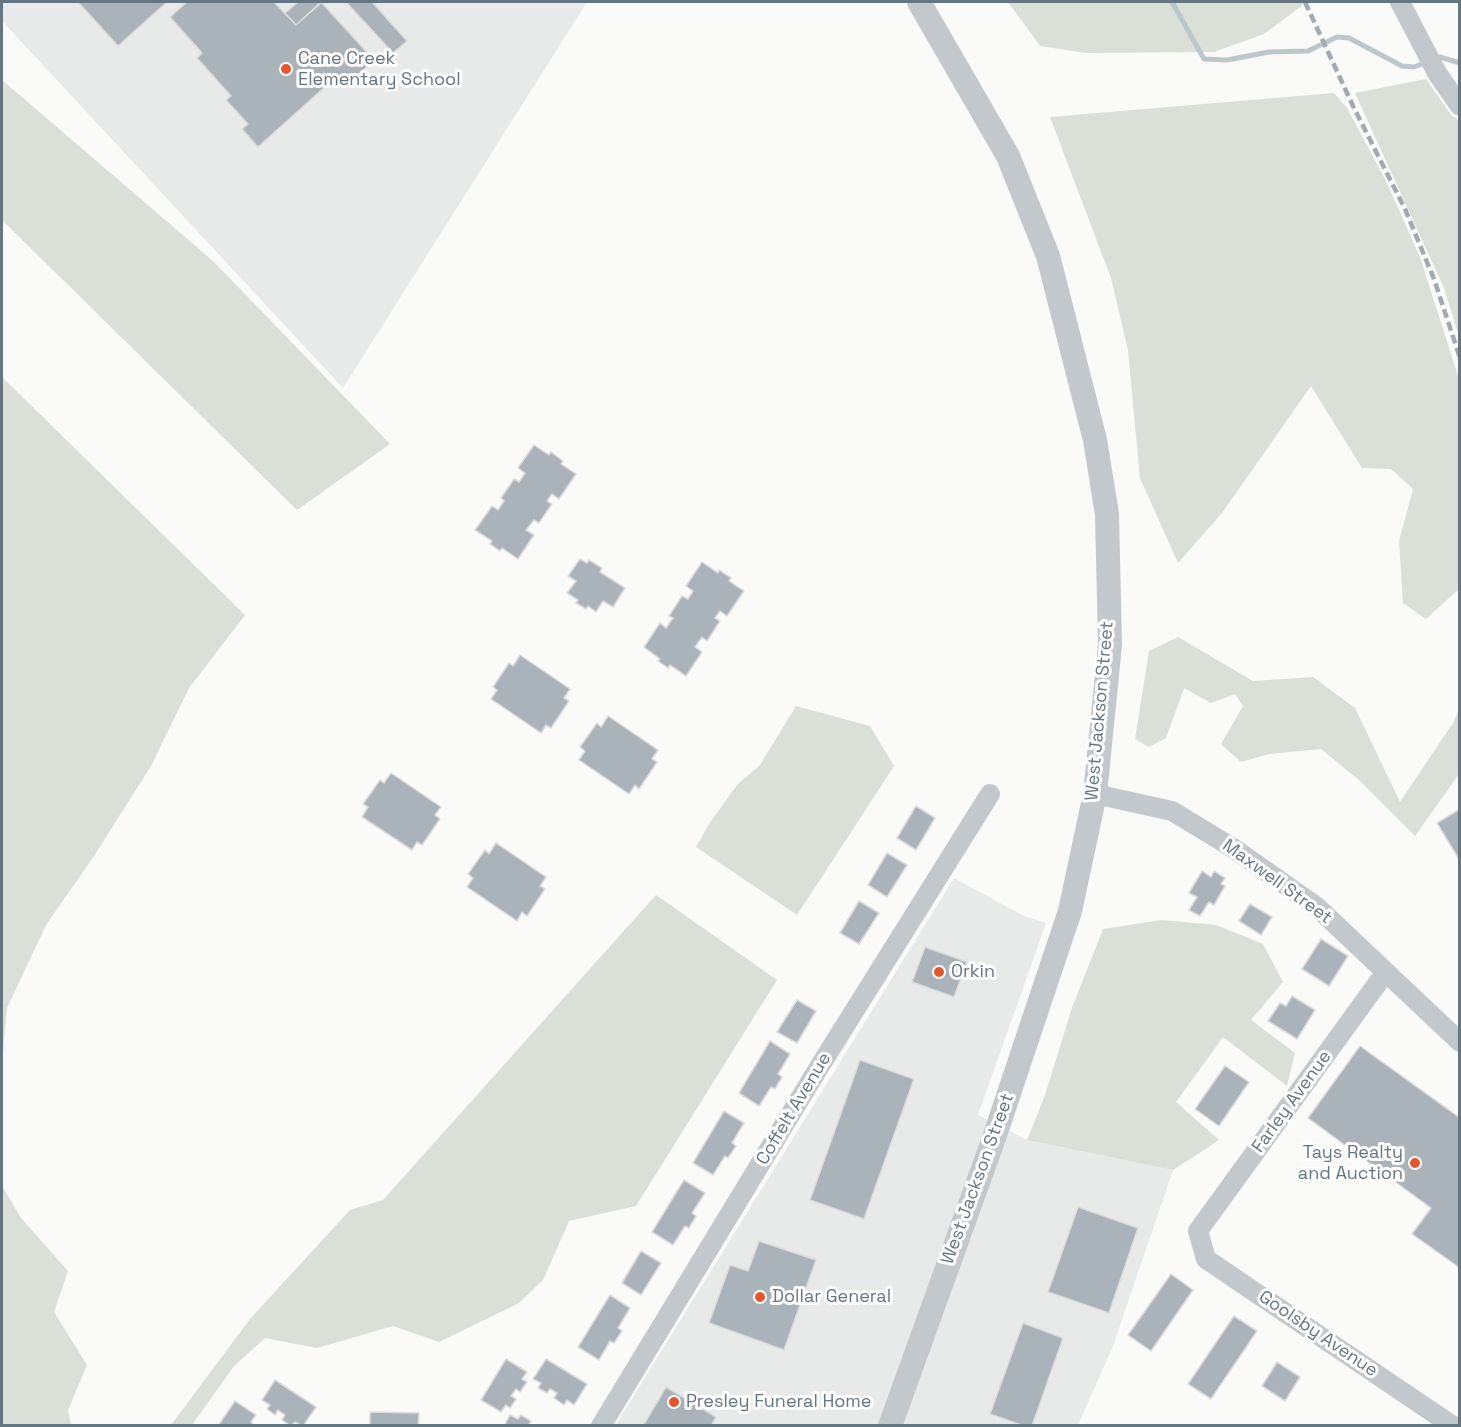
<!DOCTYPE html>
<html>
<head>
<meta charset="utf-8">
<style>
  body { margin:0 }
  #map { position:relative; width:1461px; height:1427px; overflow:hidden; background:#fafaf8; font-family:"Space Grotesk",sans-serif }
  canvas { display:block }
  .frame { position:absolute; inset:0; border:3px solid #657683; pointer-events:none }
</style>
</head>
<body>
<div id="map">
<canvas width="1461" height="1427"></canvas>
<div class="frame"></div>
</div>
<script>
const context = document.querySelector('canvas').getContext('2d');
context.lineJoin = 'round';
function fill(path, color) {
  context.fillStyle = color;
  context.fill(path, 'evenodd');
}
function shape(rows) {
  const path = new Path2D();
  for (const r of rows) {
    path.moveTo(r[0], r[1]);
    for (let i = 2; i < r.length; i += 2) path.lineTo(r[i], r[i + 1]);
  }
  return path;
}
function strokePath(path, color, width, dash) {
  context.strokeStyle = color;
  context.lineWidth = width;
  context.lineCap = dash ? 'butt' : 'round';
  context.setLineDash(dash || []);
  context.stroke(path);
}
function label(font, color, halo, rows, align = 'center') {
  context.font = font + ' "Space Grotesk",sans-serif';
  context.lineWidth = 6;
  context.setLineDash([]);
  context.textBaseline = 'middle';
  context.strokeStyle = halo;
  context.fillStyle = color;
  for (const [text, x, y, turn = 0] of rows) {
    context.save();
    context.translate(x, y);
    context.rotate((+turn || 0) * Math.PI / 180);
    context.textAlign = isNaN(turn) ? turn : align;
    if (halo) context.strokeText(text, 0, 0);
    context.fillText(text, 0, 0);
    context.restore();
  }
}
const built = shape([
  [2,2,587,2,343,388,2,21],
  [954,878,1024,916,1046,923,978,1115,1027,1140,1173,1170,1113,1346,1078,1425,615,1426]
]);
const green = shape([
  [1008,2,1301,2,1303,5,1264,34,1214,52,1086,53,1040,46],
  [1426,79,1452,116,1459,120,1459,336,1444,288,1355,93],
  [2,80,213,261,390,444,297,510,2,220],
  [1334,93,1347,108,1386,181,1420,257,1459,379,1459,589,1426,619,1403,603,1399,541,1413,489,1391,469,1362,468,1311,386,1222,513,1178,563,1140,478,1128,350,1111,278,1050,117],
  [2,377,245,615,189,688,151,766,92,859,46,925,7,1008,2,1062],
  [1178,637,1253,681,1313,677,1355,708,1400,802,1453,723,1459,709,1459,774,1415,836,1359,780,1321,749,1269,754,1241,762,1221,744,1243,706,1235,694,1211,703,1184,688,1166,738,1149,747,1135,739,1149,651],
  [796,706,870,726,894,766,797,915,696,847,709,824,737,785,760,765],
  [656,895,777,980,636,1206,569,1221,543,1280,519,1303,439,1342,393,1326,317,1348,265,1338,234,1366,192,1425,171,1425,250,1319,350,1210,383,1200],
  [1162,920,1216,925,1263,944,1283,982,1251,1020,1295,1053,1287,1086,1223,1037,1176,1102,1219,1140,1173,1170,1027,1140,1044,1098,1072,1008,1103,929],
  [2,1186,21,1218,68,1271,54,1312,87,1365,68,1410,71,1425,2,1425]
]);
const stream = shape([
  [1172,2,1204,59,1227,60,1269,52,1308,51,1337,37,1349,38,1402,66,1414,67,1427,62],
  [1435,59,1440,57,1460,63]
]);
const building = shape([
  [78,2,167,2,118,46,78,2],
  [187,2,274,2,296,25,321,2,374,60,345,87,336,77,258,147,242,129,248,124,226,100,231,96,197,58,202,53,170,17,187,2],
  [298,2,322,2,296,25,285,13,298,2],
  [346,2,372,2,407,41,393,53,346,2],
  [534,445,549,455,551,452,563,461,561,464,576,474,559,499,552,494,547,501,552,504,539,523,534,520,526,530,534,535,518,559,502,548,500,551,490,544,492,541,475,530,492,506,498,510,504,501,501,498,514,479,519,482,525,473,518,468,534,445],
  [580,559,587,563,589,560,602,568,600,572,625,588,613,607,603,601,596,612,588,606,586,609,576,603,578,600,567,593,576,581,568,576,580,559],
  [702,562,718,573,719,570,731,578,729,581,744,591,727,616,720,611,715,618,720,621,707,641,702,637,695,647,702,652,686,676,670,665,668,668,658,661,660,659,644,647,660,623,666,628,673,618,669,616,682,596,688,599,693,591,686,586,702,562],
  [520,655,570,689,564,698,569,701,551,728,546,725,541,733,491,699,497,690,493,687,509,663,513,666,520,655],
  [608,716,658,750,652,759,657,762,639,789,635,785,629,794,579,760,585,751,580,747,597,723,601,727,608,716],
  [391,773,441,807,435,815,440,819,422,845,417,842,412,850,362,817,368,807,363,804,380,780,384,783,391,773],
  [916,806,935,818,916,850,897,838,916,806],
  [1460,809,1460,861,1437,823,1460,809],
  [496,843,546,877,540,886,545,889,527,916,522,912,517,921,467,887,473,878,468,874,485,850,489,854,496,843],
  [887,853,907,865,887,897,868,885,887,853],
  [1202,871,1211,877,1214,871,1225,878,1221,884,1225,886,1214,905,1209,902,1200,916,1189,910,1197,897,1189,893,1202,871],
  [859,901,879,913,859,944,840,933,859,901],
  [1250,904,1272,917,1261,935,1239,921,1250,904],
  [1321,939,1348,956,1329,986,1302,969,1321,939],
  [925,947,967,962,954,997,912,982,925,947],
  [1292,996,1315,1010,1297,1039,1268,1021,1280,1003,1286,1006,1292,996],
  [797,1000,816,1011,797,1043,777,1032,797,1000],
  [770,1041,790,1054,778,1074,782,1077,775,1089,771,1087,759,1106,739,1093,770,1041],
  [1360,1046,1460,1118,1460,1268,1412,1234,1431,1208,1308,1118,1360,1046],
  [860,1060,914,1079,864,1219,810,1200,860,1060],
  [1225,1066,1249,1082,1219,1126,1195,1109,1225,1066],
  [724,1111,744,1123,732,1143,736,1146,728,1158,725,1156,713,1175,693,1163,724,1111],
  [684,1180,705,1193,692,1213,696,1216,689,1228,685,1226,673,1245,652,1232,684,1180],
  [1078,1207,1138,1228,1109,1313,1048,1292,1078,1207],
  [759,1241,816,1260,784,1350,709,1323,730,1265,748,1271,759,1241],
  [641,1251,661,1263,641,1295,622,1283,641,1251],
  [1171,1274,1193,1290,1151,1351,1128,1335,1171,1274],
  [610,1295,630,1308,618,1328,622,1331,614,1343,610,1341,599,1360,578,1347,610,1295],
  [1234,1316,1257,1331,1211,1399,1188,1384,1234,1316],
  [1023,1323,1063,1338,1032,1426,1024,1426,990,1414,1023,1323],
  [506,1359,527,1372,522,1379,527,1382,520,1392,516,1389,511,1396,516,1399,510,1408,506,1405,501,1412,481,1400,506,1359],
  [546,1359,587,1384,574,1405,567,1400,564,1405,554,1398,557,1393,550,1389,547,1393,538,1388,541,1383,533,1379,546,1359],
  [1277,1362,1300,1377,1285,1401,1262,1386,1277,1362],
  [275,1380,316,1407,303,1426,295,1422,291,1426,282,1420,285,1415,278,1410,275,1415,267,1409,270,1405,262,1400,275,1380],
  [666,1387,716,1417,711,1426,643,1426,666,1387],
  [235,1401,256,1415,251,1422,255,1426,218,1426,235,1401],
  [370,1412,419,1413,418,1426,370,1426,370,1412],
  [510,1415,518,1419,521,1415,531,1421,528,1426,504,1426,510,1415]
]);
const minor = shape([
  [1400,2,1437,73,1460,106],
  [1095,794,1172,811,1233,848,1317,907,1460,1042],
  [1385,973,1198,1231,1206,1259,1453,1426],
  [601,1426,818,1069,990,794]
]);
const tertiary = shape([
  [890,1426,994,1138,1070,911,1095,794,1110,645,1107,514,1095,440,1048,256,1008,156,919,2]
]);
const rail = shape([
  [1305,2,1353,106,1405,209,1434,279,1460,358]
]);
const markers = [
  [286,69,6,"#e4572e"],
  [939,972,6,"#e4572e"],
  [1415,1163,6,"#e4572e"],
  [760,1297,6,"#e4572e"],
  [674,1402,6,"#e4572e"]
];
const poiNames = [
  ["Cane Creek",298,59],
  ["Elementary School",298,80],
  ["Orkin",951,972],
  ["Tays Realty",1403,1153,"right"],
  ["and Auction",1403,1174,"right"],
  ["Dollar General",772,1297],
  ["Presley Funeral Home",686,1402]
];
const streetNames = [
  ["West Jackson Street",1100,711,-85],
  ["Maxwell Street",1277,882,36],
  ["Farley Avenue",1292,1102,-54],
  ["Coffelt Avenue",794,1109,-59],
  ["West Jackson Street",978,1179,-70],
  ["Goolsby Avenue",1318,1334,34]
];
fill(built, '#e8e9e9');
fill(green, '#dadfd7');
strokePath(stream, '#bbc7cb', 5);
fill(building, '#aab3b9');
strokePath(building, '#dcdcda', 1.5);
strokePath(minor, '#c3c8cc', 20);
strokePath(tertiary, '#c3c8cc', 24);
strokePath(rail, '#a2aab0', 4.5, [9, 4.5]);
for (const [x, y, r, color] of markers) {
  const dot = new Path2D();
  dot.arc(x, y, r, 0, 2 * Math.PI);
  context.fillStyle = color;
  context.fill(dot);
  strokePath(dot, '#fff', 2);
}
label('18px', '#657683', '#fff', poiNames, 'left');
label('18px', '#657683', '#fff', streetNames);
</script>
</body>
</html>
